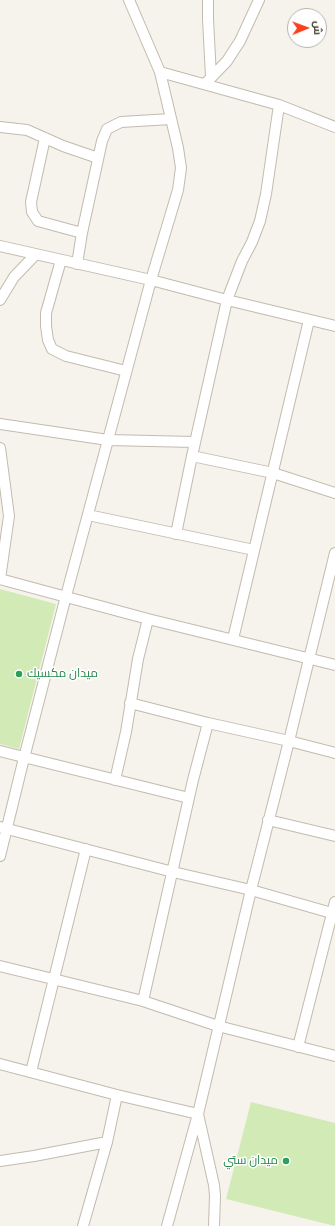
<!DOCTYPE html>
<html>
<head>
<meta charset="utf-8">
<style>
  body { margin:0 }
  #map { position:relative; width:335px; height:1226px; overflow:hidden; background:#f6f3ec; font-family:"Archivo Narrow",Cairo,sans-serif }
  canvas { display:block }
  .north { position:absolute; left:287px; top:8px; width:40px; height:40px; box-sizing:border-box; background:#fff; border:1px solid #b7b4b0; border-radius:50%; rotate:89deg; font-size:11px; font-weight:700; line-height:16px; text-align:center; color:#4b4439 }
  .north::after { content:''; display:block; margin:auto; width:14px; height:18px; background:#fc3f1d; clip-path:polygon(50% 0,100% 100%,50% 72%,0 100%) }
</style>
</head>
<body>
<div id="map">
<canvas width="335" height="1226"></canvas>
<div class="north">ش</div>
</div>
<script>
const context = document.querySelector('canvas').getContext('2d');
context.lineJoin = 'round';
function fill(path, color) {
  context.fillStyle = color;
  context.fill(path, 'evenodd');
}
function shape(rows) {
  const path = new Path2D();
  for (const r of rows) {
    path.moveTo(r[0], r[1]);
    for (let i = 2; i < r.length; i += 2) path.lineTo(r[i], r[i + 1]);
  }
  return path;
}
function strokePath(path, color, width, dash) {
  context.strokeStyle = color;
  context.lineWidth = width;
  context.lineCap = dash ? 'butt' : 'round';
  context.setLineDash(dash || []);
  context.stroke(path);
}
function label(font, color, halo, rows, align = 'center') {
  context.font = font + ' "Archivo Narrow",Cairo,sans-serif';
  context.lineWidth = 3;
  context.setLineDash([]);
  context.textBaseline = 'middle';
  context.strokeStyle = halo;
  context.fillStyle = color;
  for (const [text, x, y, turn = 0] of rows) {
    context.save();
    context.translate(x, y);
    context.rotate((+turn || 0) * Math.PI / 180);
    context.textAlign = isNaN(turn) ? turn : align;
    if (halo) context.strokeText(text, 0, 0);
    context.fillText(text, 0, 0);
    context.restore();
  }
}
const green = shape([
  [0,589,56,604,19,749,0,744],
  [251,1102,335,1123,335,1226,226,1199]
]);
const minor = shape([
  [208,0,208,19,211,77],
  [160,72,279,105,335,127],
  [205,84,227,61,240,41,259,0],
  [0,127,27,130,63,146,98,158],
  [45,138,31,202,32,212,38,221,82,233],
  [0,246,151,280,227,300,335,326],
  [61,260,46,313,46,326,48,340,52,349,66,356,126,371],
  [77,264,82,233,102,141,107,129,121,122,171,119],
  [0,300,14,277,36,254],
  [0,424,108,440,195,442],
  [0,448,9,516,0,579],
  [192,456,273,473,335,493],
  [88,515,254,550],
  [176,534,192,456,227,300,242,261,252,242,260,221,266,194,279,105],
  [0,579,148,619,335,665],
  [233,639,309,320],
  [130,703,208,723,289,741,335,753],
  [0,751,189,798],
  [115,780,126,732,138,659,148,619],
  [268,820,335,836],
  [0,827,173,872,251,890,335,914],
  [0,856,24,758,66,596,151,280,178,190,181,168,178,148,160,72,129,0],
  [0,966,143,1001,218,1026,335,1056],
  [143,1001,193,780,208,723],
  [298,1047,335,902],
  [0,1064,117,1095,198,1114,214,1185,215,1196,214,1226],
  [31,1072,86,849],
  [0,1161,34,1156,107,1142],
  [83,1226,107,1142,117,1095],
  [167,1226,198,1114,251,890,289,741,335,553]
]);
const markers = [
  [19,674,4,"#2e9e5b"],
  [286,1161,4,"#2e9e5b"]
];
const leisureNames = [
  ["ميدان مكسيك",27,674],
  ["ميدان ستي",278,1161,"right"]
];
fill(green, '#d2eab5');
strokePath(minor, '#c2bbae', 12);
strokePath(minor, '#fff', 10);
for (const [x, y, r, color] of markers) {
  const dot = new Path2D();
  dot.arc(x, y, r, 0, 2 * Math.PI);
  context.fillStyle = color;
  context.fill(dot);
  strokePath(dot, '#fff', 1.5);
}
label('12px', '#27864d', '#fff', leisureNames, 'left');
</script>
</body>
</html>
